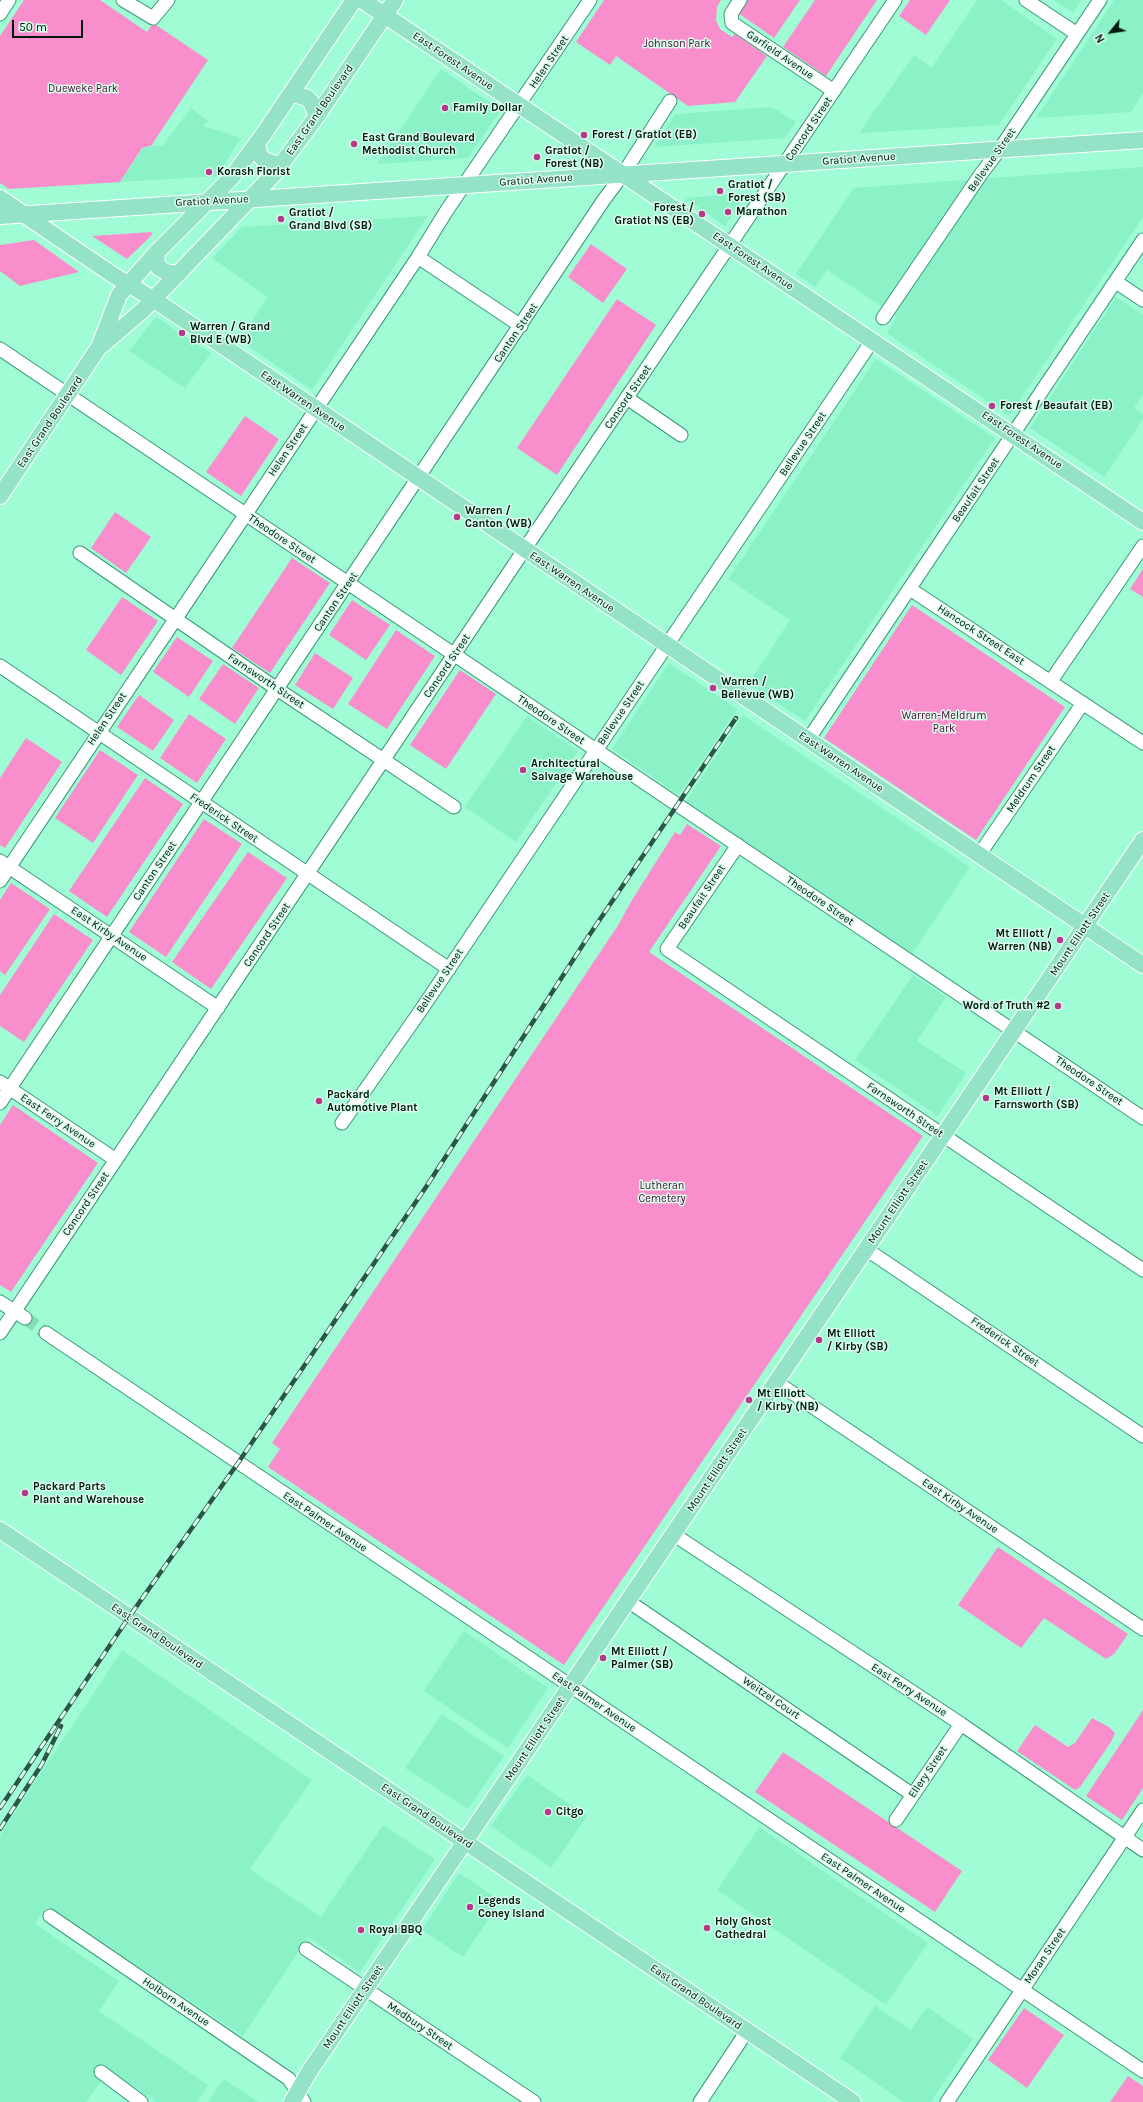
<!DOCTYPE html>
<html>
<head>
<meta charset="utf-8">
<style>
  body { margin:0 }
  #map { position:relative; width:1143px; height:2102px; overflow:hidden; background:#9ffcd4; font-family:Karla,sans-serif }
  canvas { display:block }
  .north { position:absolute; left:1091px; top:12px; width:40px; height:40px; -webkit-text-stroke:3px #d9fceb; paint-order:stroke; rotate:240deg; font-size:11px; font-weight:700; line-height:16px; text-align:center; color:#00180e }
  .north::after { content:''; display:block; margin:auto; width:14px; height:18px; background:#00180e; clip-path:polygon(50% 0,100% 100%,50% 72%,0 100%) }
  .scale { position:absolute; left:12px; top:20px; width:71px; height:18px; box-sizing:border-box; border:2px solid #00180e; border-top:0; padding-left:5px; font-size:12px; line-height:14px; white-space:nowrap; color:#00180e; -webkit-text-stroke:3px #d9fceb; paint-order:stroke }
</style>
</head>
<body>
<div id="map">
<canvas width="1143" height="2102"></canvas>
<div class="north">N</div>
<div class="scale">50 m</div>
</div>
<script>
const context = document.querySelector('canvas').getContext('2d');
context.lineJoin = 'round';
function fill(path, color) {
  context.fillStyle = color;
  context.fill(path, 'evenodd');
}
function shape(rows) {
  const path = new Path2D();
  for (const r of rows) {
    path.moveTo(r[0], r[1]);
    for (let i = 2; i < r.length; i += 2) path.lineTo(r[i], r[i + 1]);
  }
  return path;
}
function strokePath(path, color, width, dash) {
  context.strokeStyle = color;
  context.lineWidth = width;
  context.lineCap = dash ? 'butt' : 'round';
  context.setLineDash(dash || []);
  context.stroke(path);
}
function label(font, color, halo, rows, align = 'center') {
  context.font = font + ' Karla,sans-serif';
  context.lineWidth = 3;
  context.setLineDash([]);
  context.textBaseline = 'middle';
  context.strokeStyle = halo;
  context.fillStyle = color;
  for (const [text, x, y, turn = 0] of rows) {
    context.save();
    context.translate(x, y);
    context.rotate((+turn || 0) * Math.PI / 180);
    context.textAlign = isNaN(turn) ? turn : align;
    if (halo) context.strokeText(text, 0, 0);
    context.fillText(text, 0, 0);
    context.restore();
  }
}
const built = shape([
  [977,0,1001,0,1057,39,999,125,859,133,914,55,932,67],
  [1053,0,1082,0,1073,13],
  [1114,0,1143,0,1143,93,1131,112,1036,118],
  [441,69,501,110,468,158,377,164],
  [772,107,796,122,785,138,654,147,675,114],
  [191,108,208,121,203,126,241,138,217,176,120,182,143,148,163,145],
  [1143,167,1143,217,1009,416,887,333,897,317,827,270,815,287,796,274,854,188],
  [747,193,725,226,685,198],
  [428,216,312,390,239,340,268,297,212,258,242,227],
  [1116,297,1143,315,1143,395,1134,408,1143,414,1143,419,1104,477,1030,428],
  [156,317,211,353,185,388,129,351],
  [876,359,995,438,805,721,748,684,790,620,728,579],
  [669,663,737,709,679,795,612,749],
  [743,715,970,867,912,954,685,803],
  [527,716,578,751,516,842,465,807],
  [913,975,946,997,917,1041,966,1073,938,1116,855,1060],
  [464,1631,548,1688,508,1748,424,1691],
  [122,1650,312,1780,250,1869,321,1917,383,1825,435,1859,360,1972,308,1937,243,2036,47,1906,35,1924,119,1981,99,2011,208,2085,197,2102,156,2102,109,2070,86,2102,0,2102,0,1835],
  [442,1714,504,1756,468,1809,405,1768],
  [527,1775,587,1816,551,1868,491,1826],
  [759,1827,928,1943,886,2005,717,1890],
  [459,1873,501,1901,463,1957,422,1930],
  [875,2006,911,2030,927,2007,973,2039,931,2102,904,2102,840,2058],
  [224,2079,258,2102,208,2102]
]);
const green = shape([
  [24,0,100,0,147,32,153,23,208,60,151,146,142,148,120,182,9,189,0,183,0,36],
  [604,0,721,0,717,7,716,20,720,29,732,37,735,34,767,56,735,102,688,106,616,56,610,65,576,42],
  [747,0,800,0,774,38,738,13],
  [815,0,877,0,826,76,783,47],
  [910,0,950,0,926,35,899,16],
  [151,232,152,235,127,259,92,236],
  [34,240,79,272,20,286,0,271,0,245],
  [591,244,627,269,603,303,568,277],
  [617,299,656,325,557,475,517,448],
  [245,416,279,439,241,496,206,472],
  [115,512,151,537,126,573,91,548],
  [292,558,330,583,270,673,232,648],
  [1143,569,1143,597,1130,589],
  [122,597,158,621,121,675,86,650],
  [352,600,390,625,366,660,329,635],
  [912,605,1065,707,976,840,824,738],
  [396,630,435,656,387,729,348,704],
  [177,637,213,661,189,697,153,672],
  [315,653,353,678,333,709,295,685],
  [223,664,259,688,235,724,199,699],
  [460,670,496,694,446,769,410,745],
  [139,695,174,720,153,751,117,727],
  [189,714,226,739,197,783,160,758],
  [26,738,62,762,5,848,0,845,0,778],
  [100,750,138,775,93,843,55,818],
  [145,778,183,804,107,917,69,891],
  [204,819,242,844,166,957,129,932],
  [687,824,721,846,649,952,923,1136,564,1665,268,1467,280,1449,272,1443,617,927,632,900,675,832,680,835],
  [248,852,287,878,211,989,172,962],
  [11,883,50,909,5,975,0,971,0,900],
  [54,914,93,940,24,1042,0,1026,0,995],
  [13,1105,98,1163,11,1292,0,1285,0,1125],
  [998,1547,1128,1634,1114,1654,1106,1659,1044,1618,1021,1648,958,1605],
  [1143,1710,1143,1788,1122,1820,1086,1796],
  [1092,1718,1109,1727,1115,1733,1111,1742,1080,1787,1075,1790,1017,1751,1035,1725,1068,1747,1075,1743],
  [783,1752,962,1871,935,1912,755,1792],
  [1024,2008,1064,2035,1027,2088,988,2060],
  [1128,2076,1143,2086,1143,2102,1110,2102]
]);
const minorTunnel = shape([
  [25,1318,46,1333]
]);
const minor = shape([
  [123,0,153,18,168,0],
  [740,0,731,14,732,23,834,91],
  [1026,0,1077,34],
  [0,14,9,0],
  [418,257,521,326],
  [1116,282,1143,300],
  [883,318,981,174,1000,149,1100,0],
  [0,349,1143,1118],
  [627,398,681,435],
  [80,553,277,689,454,807],
  [910,589,1143,743],
  [0,666,449,969],
  [1051,681,1143,546],
  [808,740,1143,240],
  [738,845,667,949,1143,1270],
  [979,855,1083,703],
  [0,861,218,1008],
  [0,881,418,257,447,210,590,0],
  [0,1082,116,1160],
  [0,1103,603,201,623,174,670,101],
  [342,1123,421,1010,872,341],
  [866,1249,1143,1436],
  [0,1302,25,1318],
  [0,1333,524,550,895,0],
  [46,1333,1143,2071],
  [776,1382,1143,1629],
  [673,1534,961,1724,1143,1850],
  [628,1601,913,1795],
  [896,1820,961,1724],
  [50,1916,289,2079,304,2102],
  [306,1949,534,2102],
  [101,2072,141,2102],
  [700,2102,747,2031],
  [947,2102,1143,1810]
]);
const major = shape([
  [362,0,1143,522],
  [291,93,307,98,311,102,317,116],
  [257,143,259,154,264,160,280,166],
  [0,198,113,275,153,299,1143,965],
  [0,216,1143,140],
  [156,253,157,264,159,268,168,273,179,273],
  [101,346,144,309,274,174,317,116,395,0],
  [0,496,99,347,119,295,156,253,232,177,265,132,354,0],
  [0,1530,853,2102],
  [292,2102,309,2072,1143,840]
]);
const rail = shape([
  [0,1808,129,1617,238,1463,426,1187,586,940,736,718],
  [0,1829,42,1764,61,1726]
]);
const markers = [
  [445,108,4,"#b53989"],
  [584,135,4,"#b53989"],
  [354,144,4,"#b53989"],
  [537,157,4,"#b53989"],
  [209,172,4,"#b53989"],
  [720,191,4,"#b53989"],
  [728,212,4,"#b53989"],
  [702,214,4,"#b53989"],
  [281,219,4,"#b53989"],
  [182,333,4,"#b53989"],
  [992,406,4,"#b53989"],
  [457,517,4,"#b53989"],
  [713,688,4,"#b53989"],
  [523,770,4,"#b53989"],
  [1060,940,4,"#b53989"],
  [1058,1006,4,"#b53989"],
  [986,1098,4,"#b53989"],
  [319,1101,4,"#b53989"],
  [819,1340,4,"#b53989"],
  [749,1400,4,"#b53989"],
  [25,1493,4,"#b53989"],
  [603,1658,4,"#b53989"],
  [548,1812,4,"#b53989"],
  [470,1907,4,"#b53989"],
  [707,1928,4,"#b53989"],
  [361,1930,4,"#b53989"]
];
const parkNames = [
  ["Johnson Park",677,44],
  ["Dueweke Park",83,89],
  ["Warren-Meldrum",944,716],
  ["Park",944,729],
  ["Lutheran",662,1186],
  ["Cemetery",662,1199]
];
const streetNames = [
  ["Garfield Avenue",780,55,34],
  ["East Forest Avenue",453,61,34],
  ["Helen Street",549,62,-56],
  ["East Grand Boulevard",320,110,-55],
  ["Concord Street",809,129,-56],
  ["Gratiot Avenue",859,159,-4],
  ["Bellevue Street",992,160,-55],
  ["Gratiot Avenue",536,180,-4],
  ["Gratiot Avenue",212,201,-3],
  ["East Forest Avenue",753,261,34],
  ["Canton Street",516,333,-56],
  ["Concord Street",628,397,-56],
  ["East Warren Avenue",303,401,34],
  ["East Grand Boulevard",50,422,-56],
  ["East Forest Avenue",1022,440,34],
  ["Bellevue Street",803,444,-56],
  ["Helen Street",288,450,-56],
  ["Beaufait Street",976,490,-56],
  ["Theodore Street",282,539,34],
  ["East Warren Avenue",572,582,34],
  ["Canton Street",336,602,-56],
  ["Hancock Street East",981,635,33],
  ["Concord Street",447,666,-56],
  ["Farnsworth Street",266,681,34],
  ["Bellevue Street",621,713,-56],
  ["Helen Street",107,719,-56],
  ["Theodore Street",551,720,34],
  ["East Warren Avenue",841,762,34],
  ["Meldrum Street",1031,779,-56],
  ["Frederick Street",224,818,34],
  ["Canton Street",155,871,-56],
  ["Beaufait Street",702,897,-56],
  ["Theodore Street",820,901,34],
  ["East Kirby Avenue",109,934,34],
  ["Mount Elliott Street",1080,934,-56],
  ["Concord Street",267,935,-56],
  ["Bellevue Street",440,981,-56],
  ["Theodore Street",1089,1081,34],
  ["Farnsworth Street",905,1110,34],
  ["East Ferry Avenue",58,1121,34],
  ["Mount Elliott Street",898,1202,-56],
  ["Concord Street",86,1204,-56],
  ["Frederick Street",1005,1342,34],
  ["Mount Elliott Street",717,1470,-56],
  ["East Kirby Avenue",960,1506,34],
  ["East Palmer Avenue",325,1522,34],
  ["East Grand Boulevard",157,1636,34],
  ["East Ferry Avenue",909,1690,33],
  ["Weitzel Court",771,1698,34],
  ["East Palmer Avenue",594,1702,34],
  ["Mount Elliott Street",535,1739,-56],
  ["Ellery Street",928,1772,-56],
  ["East Grand Boulevard",427,1816,34],
  ["East Palmer Avenue",863,1883,34],
  ["Moran Street",1045,1956,-56],
  ["East Grand Boulevard",696,1997,34],
  ["Holborn Avenue",176,2002,34],
  ["Mount Elliott Street",353,2007,-56],
  ["Medbury Street",420,2026,34]
];
const poiNames = [
  ["Family Dollar",453,108],
  ["Forest / Gratiot (EB)",592,135],
  ["East Grand Boulevard",362,138],
  ["Methodist Church",362,151],
  ["Gratiot /",545,151],
  ["Forest (NB)",545,164],
  ["Korash Florist",217,172],
  ["Gratiot /",728,185],
  ["Forest (SB)",728,198],
  ["Forest /",694,208,"right"],
  ["Gratiot NS (EB)",694,221,"right"],
  ["Marathon",736,212],
  ["Gratiot /",289,213],
  ["Grand Blvd (SB)",289,226],
  ["Warren / Grand",190,327],
  ["Blvd E (WB)",190,340],
  ["Forest / Beaufait (EB)",1000,406],
  ["Warren /",465,511],
  ["Canton (WB)",465,524],
  ["Warren /",721,682],
  ["Bellevue (WB)",721,695],
  ["Architectural",531,764],
  ["Salvage Warehouse",531,777],
  ["Mt Elliott /",1052,934,"right"],
  ["Warren (NB)",1052,947,"right"],
  ["Word of Truth #2",1050,1006,"right"],
  ["Mt Elliott /",994,1092],
  ["Farnsworth (SB)",994,1105],
  ["Packard",327,1095],
  ["Automotive Plant",327,1108],
  ["Mt Elliott",827,1334],
  ["/ Kirby (SB)",827,1347],
  ["Mt Elliott",757,1394],
  ["/ Kirby (NB)",757,1407],
  ["Packard Parts",33,1487],
  ["Plant and Warehouse",33,1500],
  ["Mt Elliott /",611,1652],
  ["Palmer (SB)",611,1665],
  ["Citgo",556,1812],
  ["Legends",478,1901],
  ["Coney Island",478,1914],
  ["Holy Ghost",715,1922],
  ["Cathedral",715,1935],
  ["Royal BBQ",369,1930]
];
fill(built, '#8bf2c7');
fill(green, '#f88ecc');
strokePath(minorTunnel, '#87dab6', 13, [13, 6]);
strokePath(minor, '#399976', 15);
strokePath(major, '#fff', 18);
strokePath(minor, '#fff', 13);
strokePath(major, '#95e3c6', 16);
strokePath(rail, '#2b5644', 4.5);
strokePath(rail, '#d9fceb', 3, [9]);
for (const [x, y, r, color] of markers) {
  const dot = new Path2D();
  dot.arc(x, y, r, 0, 2 * Math.PI);
  context.fillStyle = color;
  context.fill(dot);
  strokePath(dot, '#d9fceb', 1.5);
}
label('11px', '#520c3b', '#d9fceb', parkNames);
label('11px', '#00180e', '#d9fceb', streetNames);
label('bold 11px', '#00180e', '#d9fceb', poiNames, 'left');
</script>
</body>
</html>
